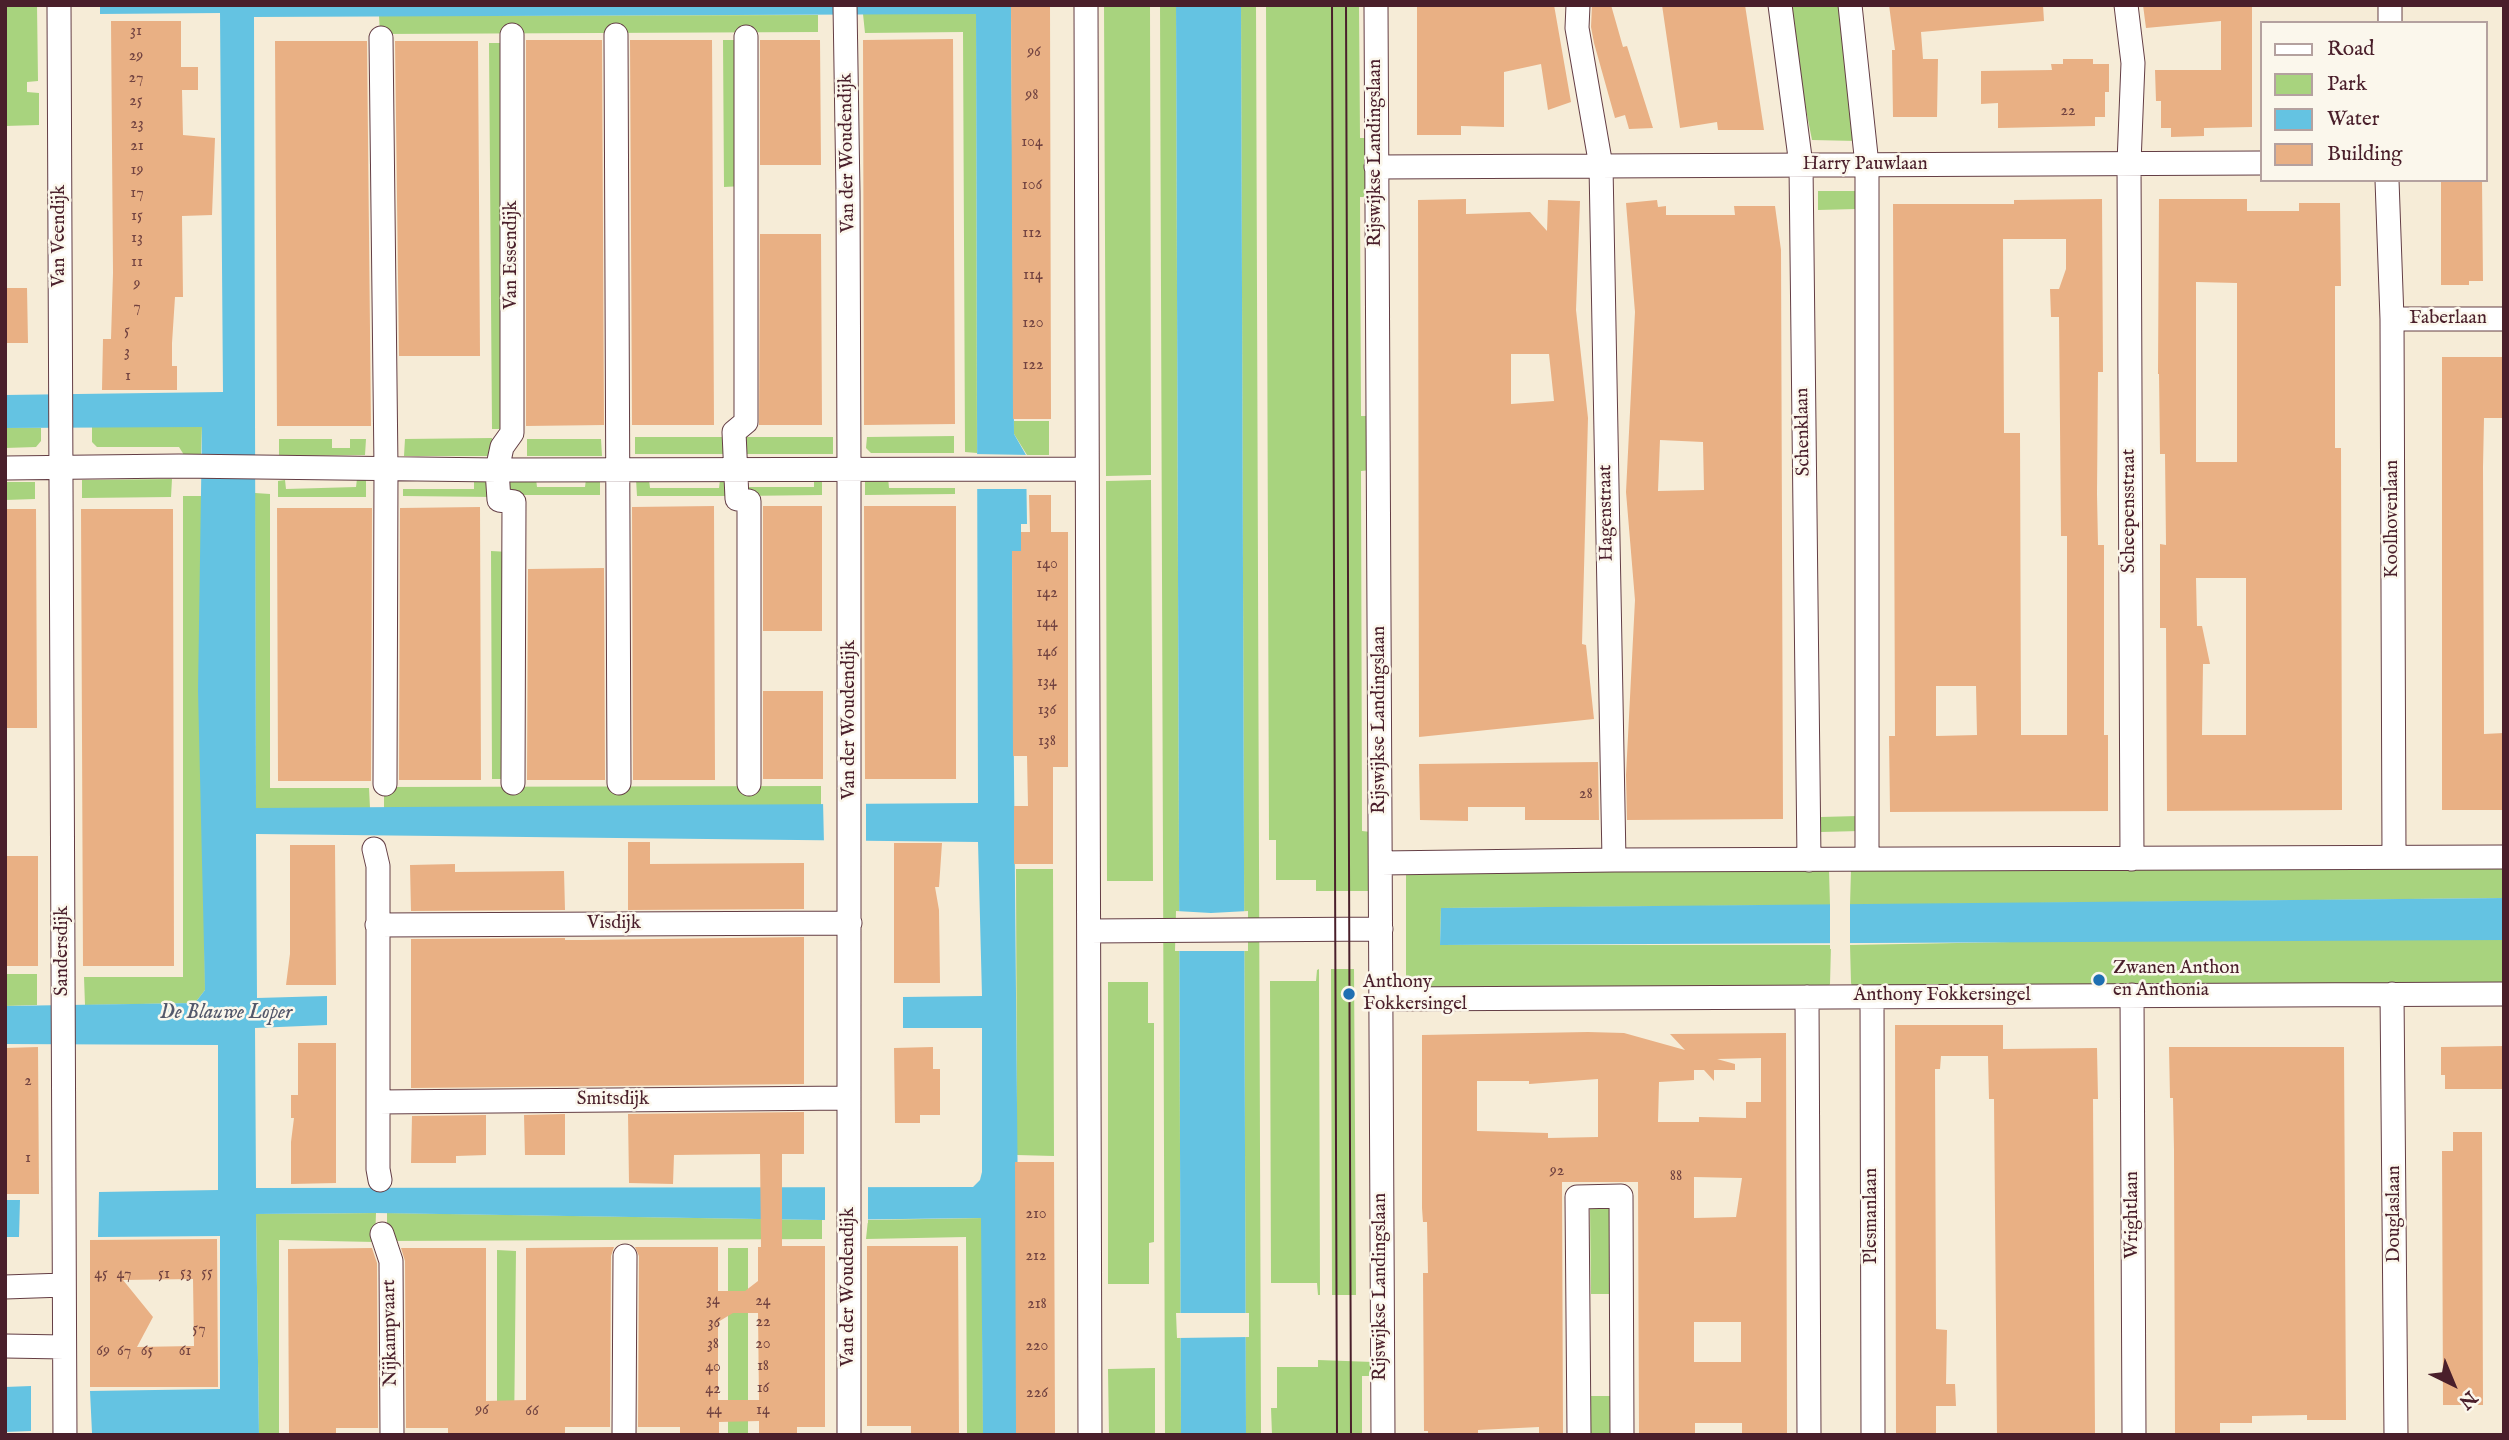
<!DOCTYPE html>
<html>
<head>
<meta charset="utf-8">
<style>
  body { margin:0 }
  #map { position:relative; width:2509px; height:1440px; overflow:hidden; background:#f6ecd7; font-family:"IM FELL English",serif }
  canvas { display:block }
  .frame { position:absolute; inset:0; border:7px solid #4a1f2b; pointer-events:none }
  .legend { position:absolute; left:2260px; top:21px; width:228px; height:161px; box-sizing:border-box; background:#fbf7ec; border:2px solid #b4a19f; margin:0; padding:9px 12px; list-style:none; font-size:21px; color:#4a1f2b }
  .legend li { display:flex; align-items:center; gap:14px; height:35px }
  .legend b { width:35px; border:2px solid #b4a19f }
  .north { position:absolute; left:2418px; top:1349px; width:70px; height:70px; -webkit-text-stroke:5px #fbf7ec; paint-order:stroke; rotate:137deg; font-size:19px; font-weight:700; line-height:28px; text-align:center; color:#4a1f2b }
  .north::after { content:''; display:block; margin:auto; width:24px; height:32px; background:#4a1f2b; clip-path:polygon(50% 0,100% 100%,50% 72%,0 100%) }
</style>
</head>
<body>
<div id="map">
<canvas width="2509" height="1440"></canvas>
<div class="frame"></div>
<ul class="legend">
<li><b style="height:9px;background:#fff"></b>Road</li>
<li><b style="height:19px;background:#a8d37e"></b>Park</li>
<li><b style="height:19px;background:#64c3e2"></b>Water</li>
<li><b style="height:19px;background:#e9b084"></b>Building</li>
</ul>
<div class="north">N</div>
</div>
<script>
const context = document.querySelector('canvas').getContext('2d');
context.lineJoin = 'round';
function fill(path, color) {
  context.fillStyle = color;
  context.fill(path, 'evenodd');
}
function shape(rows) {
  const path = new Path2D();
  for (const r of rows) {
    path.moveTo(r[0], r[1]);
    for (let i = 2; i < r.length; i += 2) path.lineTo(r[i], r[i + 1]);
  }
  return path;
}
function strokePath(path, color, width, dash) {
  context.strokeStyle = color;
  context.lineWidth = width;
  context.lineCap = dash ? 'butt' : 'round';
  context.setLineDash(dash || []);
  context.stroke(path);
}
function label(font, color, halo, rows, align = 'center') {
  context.font = font + ' "IM FELL English",serif';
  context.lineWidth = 5;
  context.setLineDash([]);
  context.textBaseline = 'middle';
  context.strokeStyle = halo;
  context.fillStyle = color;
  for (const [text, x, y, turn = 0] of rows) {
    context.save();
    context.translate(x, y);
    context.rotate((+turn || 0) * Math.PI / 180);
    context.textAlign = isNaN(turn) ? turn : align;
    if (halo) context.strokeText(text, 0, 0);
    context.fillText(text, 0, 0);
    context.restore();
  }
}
const green = shape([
  [5,5,37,5,38,81,27,82,27,92,39,93,39,125,5,126],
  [1104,5,1150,5,1151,475,1106,476],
  [1160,5,1176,5,1181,1435,1165,1435],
  [1241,5,1256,5,1261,1435,1246,1435],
  [1266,5,1359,5,1360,138,1369,138,1369,197,1360,197,1361,416,1370,416,1371,470,1361,471,1362,831,1371,832,1372,891,1316,891,1316,880,1276,880,1276,840,1269,840],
  [1790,5,1842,5,1857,141,1812,140,1801,84],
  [863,14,976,14,977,453,965,452,963,32,865,33],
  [818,15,818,32,380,34,379,16],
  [723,40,742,40,743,186,724,187],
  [489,43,509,43,509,429,492,429],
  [1818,191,1856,191,1856,209,1818,210],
  [1014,421,1049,421,1049,455,1027,455,1014,434],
  [92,427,202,427,201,454,184,455,179,447,97,447,92,442],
  [5,428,41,428,41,441,36,447,5,448],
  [954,436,954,453,871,453,866,448,867,437],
  [635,437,727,437,727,454,635,454],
  [746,437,833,437,833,454,746,454],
  [492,438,492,456,404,456,405,439],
  [279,439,332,439,332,448,350,448,350,439,366,439,365,455,279,456],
  [527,439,601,439,602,456,527,456],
  [888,477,889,488,955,488,955,494,865,495,865,478],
  [366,478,366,497,278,497,278,481,285,480,286,489,356,487,357,479],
  [172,479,171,497,82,498,82,480],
  [474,479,495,479,495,497,403,496,403,489,474,489],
  [505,479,536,479,537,487,585,487,586,479,600,479,600,495,505,495],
  [636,479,649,480,650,488,719,488,720,480,732,480,732,496,637,496],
  [814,479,822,479,822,495,741,496,745,487,814,487],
  [1151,480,1153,881,1107,881,1106,481],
  [5,482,35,482,35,499,5,500],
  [255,493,270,494,270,788,369,788,370,808,256,808],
  [183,496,201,496,205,990,195,1003,85,1005,84,977,183,977],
  [491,551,509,552,510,779,492,779],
  [821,786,821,805,384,808,384,787],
  [1858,816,1859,831,1821,832,1821,817],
  [2504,866,2504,898,1850,905,1851,870],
  [1016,869,1053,869,1054,1156,1017,1155],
  [1406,870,1829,870,1830,905,1441,908,1440,945,1831,945,1830,984,1828,987,1406,989],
  [2117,940,2504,940,2504,984,2103,986,2103,976,2095,976,2095,986,1852,986,1851,983,1850,945],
  [1319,969,1320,1295,1318,1295,1317,1283,1271,1283,1270,981,1316,981,1317,970],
  [1331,969,1354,969,1356,1295,1332,1295],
  [5,974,37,974,37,1005,5,1006],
  [1108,982,1148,982,1148,1023,1154,1023,1154,1242,1149,1243,1149,1284,1108,1284],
  [1590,1208,1611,1208,1613,1294,1591,1294],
  [376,1213,375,1242,279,1240,279,1435,259,1435,256,1214],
  [387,1213,822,1220,822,1239,387,1241],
  [982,1218,983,1435,967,1435,966,1237,866,1239,868,1220],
  [728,1248,748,1248,748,1435,728,1435],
  [497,1250,516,1251,514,1435,497,1435],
  [1318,1360,1373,1362,1373,1376,1362,1376,1362,1435,1272,1435,1271,1408,1277,1408,1277,1367,1318,1367],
  [1155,1368,1155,1435,1109,1435,1108,1369],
  [1591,1396,1612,1396,1612,1435,1591,1435]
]);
const water = shape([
  [100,5,1011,5,1014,434,1026,455,1027,524,1021,524,1021,551,1012,552,1020,1435,983,1435,981,1218,822,1220,376,1213,256,1214,259,1435,92,1433,90,1391,220,1389,220,1236,98,1237,99,1192,218,1190,218,1045,5,1044,5,1006,195,1003,205,990,198,690,202,427,5,428,5,395,223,392,220,13,100,14],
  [976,14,978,803,256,808,254,17],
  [256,834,978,842,982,996,903,997,903,1028,982,1028,982,1172,980,1180,973,1187,256,1188,255,1028,327,1025,327,996,257,998],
  [1176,5,1241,5,1246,1435,1181,1435],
  [2504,898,2504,940,1440,945,1441,908],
  [5,1200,20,1200,19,1237,5,1237],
  [31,1386,31,1431,5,1432,5,1387]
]);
const pier = shape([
  [974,454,1030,455,1030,489,974,489],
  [823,801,866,801,866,845,824,844],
  [1830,902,1850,902,1850,948,1830,949],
  [1176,911,1211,913,1248,911,1248,951,1175,951],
  [825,1184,868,1184,868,1223,825,1223],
  [1176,1313,1249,1313,1249,1337,1177,1338]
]);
const building = shape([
  [1011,5,1050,5,1051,419,1013,419],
  [1417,5,1554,5,1571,102,1548,110,1541,64,1504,72,1504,127,1461,126,1461,135,1417,135],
  [1592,5,1611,5,1623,47,1627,46,1653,128,1629,129,1625,115,1615,118,1594,43,1591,27],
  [1662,5,1745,5,1764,130,1718,130,1717,122,1680,128],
  [1889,5,2043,5,2044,21,1921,32,1923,59,1938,59,1937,117,1893,117,1892,50,1895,50],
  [2143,5,2252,5,2252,127,2204,128,2204,136,2171,137,2171,128,2161,128,2161,101,2156,101,2155,70,2221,70,2221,21,2146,28],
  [111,21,181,21,181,67,198,67,198,90,182,90,183,135,215,138,212,215,182,216,183,297,175,297,172,343,172,366,177,366,177,390,102,390,103,339,111,339,113,273],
  [953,39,955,424,864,425,863,40],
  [526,40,602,40,604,425,526,426],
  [630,40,712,40,714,425,632,425],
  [760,40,820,40,821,165,760,165],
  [275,41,367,41,371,426,277,426],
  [395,41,478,41,480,356,399,356],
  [2063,59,2093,59,2093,64,2109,64,2109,92,2105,92,2105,117,2095,117,2095,126,1998,128,1998,103,1981,104,1981,71,2052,70,2051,64,2063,64],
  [2441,180,2482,180,2483,281,2469,281,2469,285,2441,285],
  [1466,199,1466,214,1530,212,1547,231,1548,200,1580,201,1576,310,1588,418,1582,644,1586,645,1594,719,1419,737,1418,200],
  [1511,354,1549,354,1554,401,1511,404],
  [2102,199,2103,372,2098,372,2097,494,2098,545,2104,545,2104,735,2108,735,2108,811,1890,812,1889,736,1895,736,1893,204,2014,204,2014,200],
  [2003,239,2066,239,2066,269,2059,289,2050,289,2051,317,2059,317,2061,536,2067,536,2067,735,2021,735,2020,433,2004,433],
  [1936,686,1976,686,1977,735,1936,736],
  [2159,199,2247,199,2247,211,2299,211,2299,203,2340,203,2341,286,2335,286,2335,448,2341,448,2342,810,2167,811,2166,628,2160,628,2160,544,2166,545,2165,454,2160,454,2159,374,2158,374],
  [2196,282,2237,283,2237,462,2196,462],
  [2196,578,2246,578,2246,735,2202,735,2203,664,2210,664,2202,626,2197,626],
  [1657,200,1658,207,1666,206,1666,215,1735,215,1734,206,1775,206,1781,250,1783,819,1627,820,1626,775,1635,600,1626,492,1635,312,1626,203],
  [1660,440,1703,442,1704,490,1658,491],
  [760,234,821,234,822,425,759,425],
  [5,288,27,288,28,343,5,343],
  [2442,357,2504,357,2502,418,2484,418,2483,467,2484,734,2504,733,2504,810,2442,810],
  [1029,495,1051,495,1051,532,1068,532,1068,767,1053,767,1053,864,1014,864,1014,806,1028,806,1027,756,1013,756,1012,551,1021,551,1021,532,1030,532],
  [714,506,715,780,633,780,632,507],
  [763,506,822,506,822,631,763,631],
  [864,506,956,506,956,779,865,779],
  [480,507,481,780,399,780,400,508],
  [277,508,372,508,371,781,278,781],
  [5,509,36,509,37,728,5,728],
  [81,509,173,509,174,966,83,966],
  [604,568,605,780,527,780,528,569],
  [763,691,823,691,823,779,763,779],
  [1598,762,1599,820,1525,820,1525,807,1468,807,1468,821,1420,820,1419,764],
  [628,842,650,842,650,864,804,863,804,909,628,910],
  [894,843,942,843,939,887,935,887,939,910,940,983,894,983],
  [290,845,335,845,336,985,286,985,290,954],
  [5,856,38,856,38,966,5,966],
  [455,864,455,872,564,871,565,910,411,911,410,865],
  [804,937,804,1084,411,1088,411,939,565,938,565,940,585,940],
  [1895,1025,2003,1025,2003,1049,2097,1048,2098,1099,2093,1099,2095,1435,1997,1435,1994,1099,1989,1099,1988,1056,1941,1056,1940,1069,1935,1069,1936,1329,1947,1330,1946,1384,1955,1384,1956,1406,1936,1406,1936,1435,1896,1435],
  [1588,1032,1624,1033,1685,1050,1670,1034,1786,1033,1787,1435,1742,1435,1742,1423,1695,1423,1695,1435,1639,1435,1638,1182,1562,1182,1563,1435,1539,1435,1539,1427,1478,1430,1478,1435,1428,1435,1428,1431,1424,1431,1423,1273,1428,1273,1427,1222,1423,1222,1422,1208,1422,1035],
  [1761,1058,1761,1102,1746,1102,1746,1118,1699,1117,1699,1122,1658,1122,1659,1082,1694,1080,1694,1070,1704,1070,1714,1081,1714,1070,1735,1070,1735,1064,1717,1059],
  [1598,1079,1598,1137,1548,1138,1548,1133,1477,1131,1477,1081,1529,1081,1529,1084],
  [1694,1177,1742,1178,1736,1217,1694,1218],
  [1694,1322,1741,1322,1741,1362,1694,1362],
  [298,1043,336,1043,336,1183,291,1184,291,1142,294,1118,291,1118,291,1095,298,1095],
  [2504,1046,2504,1089,2445,1089,2445,1075,2441,1075,2441,1047],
  [38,1047,39,1194,5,1194,5,1048],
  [933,1047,933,1069,940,1069,940,1115,920,1115,920,1123,895,1123,894,1048],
  [2169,1047,2344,1047,2346,1420,2307,1420,2307,1415,2252,1416,2252,1423,2220,1423,2220,1435,2175,1435,2174,1150,2173,1098,2170,1098],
  [804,1112,804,1154,782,1154,782,1246,825,1246,825,1427,797,1427,797,1435,759,1435,759,1421,719,1422,719,1435,680,1435,680,1427,638,1427,639,1256,635,1247,718,1247,718,1291,745,1291,758,1281,758,1247,761,1247,760,1154,674,1155,673,1184,629,1183,628,1114],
  [733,1313,758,1313,759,1400,718,1400,718,1322],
  [565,1114,565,1155,525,1155,524,1115],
  [486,1115,486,1155,456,1156,456,1163,411,1163,412,1116],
  [2453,1132,2482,1132,2483,1405,2443,1405,2442,1151,2453,1151],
  [1015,1162,1054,1162,1055,1435,1016,1435],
  [217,1239,218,1387,90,1387,90,1240],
  [193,1279,194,1346,137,1347,153,1317,123,1280],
  [867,1246,958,1246,959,1435,911,1435,911,1426,867,1426],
  [614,1247,611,1256,610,1427,565,1427,565,1435,448,1435,448,1428,406,1428,405,1261,401,1248,486,1248,486,1401,526,1400,526,1248],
  [372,1248,377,1263,378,1428,336,1428,336,1435,289,1435,288,1249]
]);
const street = shape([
  [59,5,65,1435],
  [845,5,848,193,849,468,849,1435],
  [1086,5,1090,1435],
  [1376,5,1383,1435],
  [1578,5,1577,28,1601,166,1614,860],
  [1780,5,1801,165,1809,860],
  [1850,5,1867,165,1867,859],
  [2126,5,2133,63,2129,163,2132,859],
  [2390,23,2390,5],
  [512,35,512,433,502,447,497,470,499,500,514,502,513,783],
  [616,35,619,783],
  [746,37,746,422,734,432,737,499,749,501,749,784],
  [381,38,386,468,385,784],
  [1376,167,2262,163],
  [2387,180,2392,319,2394,857],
  [2392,319,2504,319],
  [5,468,179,466,497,470,1087,469],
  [374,849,378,866,378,1169,380,1180],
  [1381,863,1614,860,2504,857],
  [377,925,850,923],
  [1089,931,1381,929],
  [2392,994,2396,1435],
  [2132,995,2134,1435],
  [1807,997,1809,1435],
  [1872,997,1873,1435],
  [1380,999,2504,994],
  [378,1102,849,1098],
  [382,1234,391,1261,392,1435],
  [5,1287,64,1285],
  [5,1346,64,1347],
  [624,1435,625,1256],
  [1579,1435,1577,1197,1621,1196,1622,1435]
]);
const tram = shape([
  [1332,5,1337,1435],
  [1346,5,1351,1435]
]);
const markers = [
  [2099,980,7,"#1f6fb2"],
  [1349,994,7,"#1f6fb2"]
];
const numberNames = [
  ["31",136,32],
  ["96",1034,53],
  ["29",136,57],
  ["27",136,79],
  ["98",1032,96],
  ["25",136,102],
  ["22",2068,112],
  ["23",137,125],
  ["104",1032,143],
  ["21",137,147],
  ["19",137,171],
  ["106",1032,186],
  ["17",137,194],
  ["15",137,217],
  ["112",1032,234],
  ["13",137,239],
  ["11",137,263],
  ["114",1033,276],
  ["9",137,285],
  ["7",137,308],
  ["120",1033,324],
  ["5",127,332],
  ["3",127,353],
  ["122",1033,366],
  ["1",128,377],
  ["140",1047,565],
  ["142",1047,594],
  ["144",1047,624],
  ["146",1047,653],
  ["134",1047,683],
  ["136",1047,711],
  ["138",1047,742],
  ["28",1586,795],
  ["2",28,1082],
  ["1",28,1159],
  ["92",1557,1172],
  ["88",1676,1177],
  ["210",1036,1215],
  ["212",1036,1257],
  ["53",186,1274],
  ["55",207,1274],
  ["45",101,1275],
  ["47",124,1275],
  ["51",164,1275],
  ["34",713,1301],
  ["24",763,1302],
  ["218",1037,1305],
  ["22",763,1323],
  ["36",714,1324],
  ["57",199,1330],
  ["38",713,1345],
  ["20",763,1345],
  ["220",1037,1347],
  ["69",103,1352],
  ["67",124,1352],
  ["65",147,1352],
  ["61",185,1352],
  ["18",763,1367],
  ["40",713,1368],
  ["16",763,1389],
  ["42",713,1390],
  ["226",1037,1394],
  ["96",482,1411],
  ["44",714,1411],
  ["14",763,1411],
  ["66",532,1412]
];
const streetNames = [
  ["Van der Woudendijk",848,153,-91],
  ["Rijswijkse Landingslaan",1376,153,-90],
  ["Harry Pauwlaan",1865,165],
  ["Van Veendijk",60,236,-90],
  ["Van Essendijk",512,255,-90],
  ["Faberlaan",2448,319],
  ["Schenklaan",1804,432,-91],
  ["Scheepensstraat",2130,511,-90],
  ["Hagenstraat",1607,513,-91],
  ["Koolhovenlaan",2393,519,-90],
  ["Van der Woudendijk",850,720,-90],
  ["Rijswijkse Landingslaan",1380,720,-90],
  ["Visdijk",614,924],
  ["Sandersdijk",63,951,-90],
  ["Anthony Fokkersingel",1942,996],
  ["Smitsdijk",613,1100],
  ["Douglaslaan",2395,1214,-90],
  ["Wrightlaan",2133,1215,-90],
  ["Plesmanlaan",1872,1216,-90],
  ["Van der Woudendijk",849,1287,-90],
  ["Rijswijkse Landingslaan",1381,1287,-90],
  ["Nijkampvaart",391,1333,-91]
];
const poiNames = [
  ["Zwanen Anthon",2113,969],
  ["en Anthonia",2113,991],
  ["Anthony",1363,983],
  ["Fokkersingel",1363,1005]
];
const waterNames = [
  ["De Blauwe Loper",226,1014]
];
fill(green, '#a8d37e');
fill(water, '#64c3e2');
fill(pier, '#f6ecd7');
fill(building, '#e9b084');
strokePath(street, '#643e45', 25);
strokePath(street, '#fff', 23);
strokePath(tram, '#4a1f2b', 2);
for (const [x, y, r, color] of markers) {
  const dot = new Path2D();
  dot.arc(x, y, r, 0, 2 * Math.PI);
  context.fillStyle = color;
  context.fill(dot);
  strokePath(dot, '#fbf7ec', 2.5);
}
label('16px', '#724341', null, numberNames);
label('19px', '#4a1f2b', '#fbf7ec', streetNames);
label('19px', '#4a1f2b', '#fbf7ec', poiNames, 'left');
label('italic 21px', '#53586b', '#fbf7ec', waterNames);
</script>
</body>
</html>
